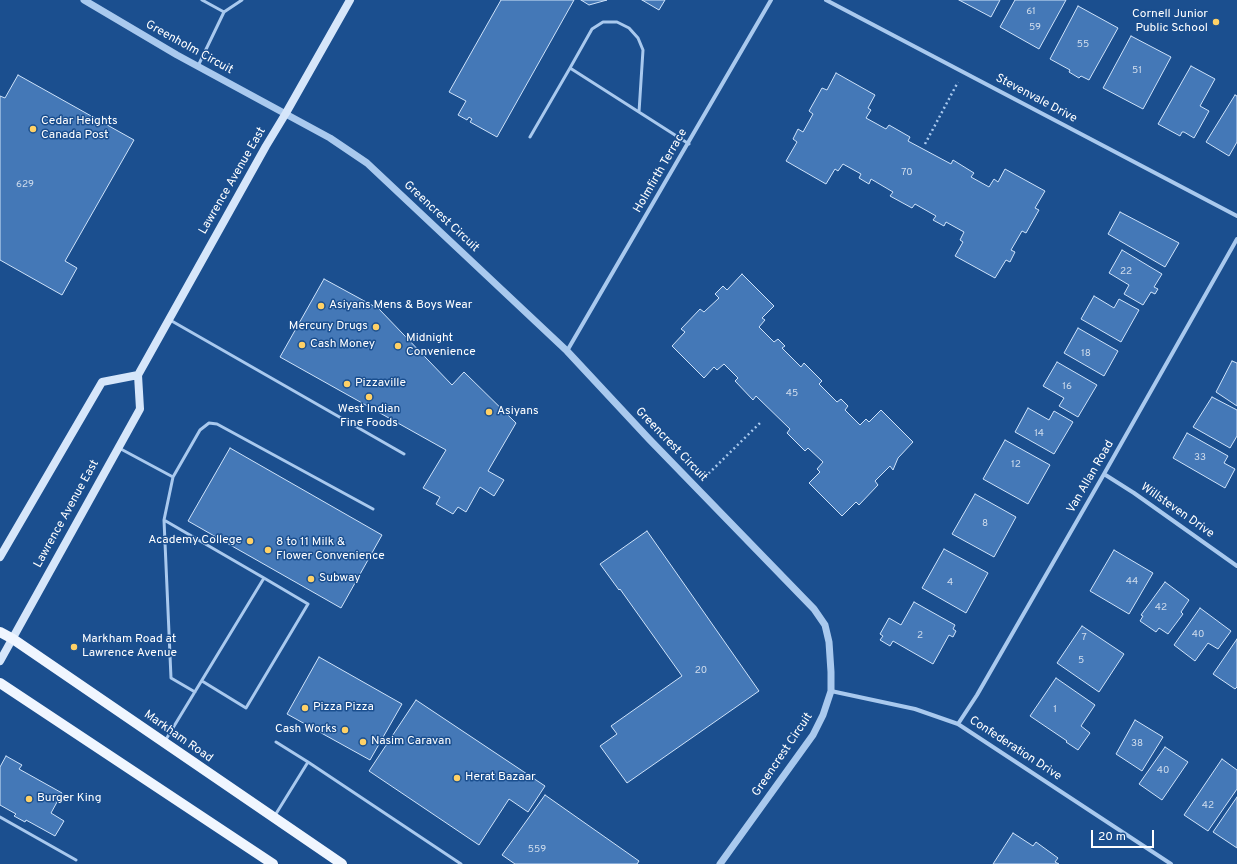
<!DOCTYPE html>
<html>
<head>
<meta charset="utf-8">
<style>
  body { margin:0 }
  #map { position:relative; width:1237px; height:864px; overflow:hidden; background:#1b4f8f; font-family:Overpass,sans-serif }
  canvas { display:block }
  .scale { position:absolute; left:1091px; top:830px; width:63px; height:18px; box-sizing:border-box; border:2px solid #fff; border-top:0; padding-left:5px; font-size:12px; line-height:14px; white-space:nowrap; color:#fff; -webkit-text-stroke:3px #1b4f8f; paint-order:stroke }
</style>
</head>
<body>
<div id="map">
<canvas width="1237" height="864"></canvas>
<div class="scale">20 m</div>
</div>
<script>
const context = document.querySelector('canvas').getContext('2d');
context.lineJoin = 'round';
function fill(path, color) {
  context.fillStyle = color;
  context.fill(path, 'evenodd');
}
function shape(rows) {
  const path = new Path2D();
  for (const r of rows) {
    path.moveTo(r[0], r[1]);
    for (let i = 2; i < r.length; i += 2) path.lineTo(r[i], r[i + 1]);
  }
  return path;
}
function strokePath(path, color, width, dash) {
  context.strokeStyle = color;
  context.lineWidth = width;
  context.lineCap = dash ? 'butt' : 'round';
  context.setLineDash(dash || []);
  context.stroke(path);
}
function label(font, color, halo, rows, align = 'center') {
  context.font = font + ' Overpass,sans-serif';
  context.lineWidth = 3;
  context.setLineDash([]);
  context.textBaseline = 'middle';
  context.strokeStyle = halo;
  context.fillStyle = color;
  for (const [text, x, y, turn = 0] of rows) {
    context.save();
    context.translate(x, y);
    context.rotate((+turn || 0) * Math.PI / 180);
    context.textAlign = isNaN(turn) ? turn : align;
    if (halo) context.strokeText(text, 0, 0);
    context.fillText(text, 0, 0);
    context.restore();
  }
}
const building = shape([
  [501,0,574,0,497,137,470,122,472,119,469,117,467,120,458,115,466,101,449,92,501,0],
  [581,0,607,0,589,5,581,0],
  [642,0,665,0,659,10,642,0],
  [959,0,1000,0,991,17,959,0],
  [1015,0,1066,0,1039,49,1000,27,1015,0],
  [1078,6,1118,28,1089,80,1081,76,1079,78,1069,72,1070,70,1050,59,1078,6],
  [1131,36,1171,57,1143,109,1103,88,1131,36],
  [1191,66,1215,79,1200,106,1209,111,1194,138,1184,132,1182,132,1180,136,1158,124,1191,66],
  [836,73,875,95,868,108,871,110,866,118,886,129,889,125,910,137,908,141,951,164,953,160,974,173,971,177,989,187,994,179,998,182,1005,169,1045,191,1035,208,1039,210,1026,233,1022,231,1011,250,1015,252,1010,262,1006,260,995,278,955,256,963,242,960,240,964,232,946,222,944,226,933,220,936,216,915,204,912,208,890,196,893,192,871,179,869,184,859,178,861,174,843,164,838,171,835,169,826,184,786,161,797,142,793,139,798,129,803,132,813,114,809,111,822,88,827,90,836,73],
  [18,75,134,140,65,261,77,268,62,295,0,260,0,96,5,98,18,75],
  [1235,95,1237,96,1237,142,1229,156,1206,142,1235,95],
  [1120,212,1179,243,1165,267,1108,234,1120,212],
  [1122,250,1162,274,1154,287,1158,289,1155,294,1151,292,1143,305,1124,294,1129,285,1109,273,1122,250],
  [742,274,774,306,762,318,765,320,759,327,774,342,778,339,785,346,782,348,801,367,804,363,822,381,819,384,837,402,841,399,848,406,845,410,860,425,866,419,869,422,881,410,913,442,898,458,893,470,890,466,875,481,878,485,859,505,856,502,842,516,809,483,820,472,817,469,823,462,808,448,805,451,787,433,790,429,756,396,753,400,735,381,738,378,724,364,717,370,714,367,704,378,672,346,685,332,681,329,700,309,704,312,719,298,715,294,723,286,727,290,742,274],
  [324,279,379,309,452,385,464,372,516,423,488,471,504,480,494,496,480,487,466,512,458,507,453,514,436,504,440,497,423,488,446,450,280,357,324,279],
  [1094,296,1114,308,1119,299,1139,310,1121,342,1081,319,1094,296],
  [1078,328,1118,351,1104,376,1064,353,1078,328],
  [1232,361,1237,363,1237,406,1216,392,1232,361],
  [1057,362,1097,385,1078,417,1059,406,1064,398,1043,386,1057,362],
  [1212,397,1237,410,1237,436,1230,448,1193,427,1212,397],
  [1028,408,1049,420,1054,411,1073,422,1054,454,1015,432,1028,408],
  [1187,433,1228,456,1224,463,1235,469,1225,488,1173,458,1187,433],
  [1005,440,1050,465,1028,504,983,479,1005,440],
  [230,448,382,535,341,608,188,521,230,448],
  [975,494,1016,517,994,557,952,534,975,494],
  [647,531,759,691,627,783,600,746,617,734,611,726,682,676,620,589,619,590,600,564,647,531],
  [944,549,988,573,966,613,922,588,944,549],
  [1114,550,1153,573,1129,614,1090,591,1114,550],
  [1165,582,1189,600,1181,612,1183,614,1168,634,1159,628,1156,632,1140,621,1143,616,1141,615,1165,582],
  [914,602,955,625,953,629,956,631,953,637,949,635,933,664,893,641,890,646,880,640,883,636,880,634,889,618,901,625,914,602],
  [1200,608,1231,631,1218,649,1208,643,1195,661,1174,645,1200,608],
  [1082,626,1124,654,1099,692,1057,663,1082,626],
  [1237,639,1237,687,1235,689,1213,674,1237,639],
  [319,657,402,704,370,760,287,714,319,657],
  [1056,678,1095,705,1081,726,1090,733,1078,750,1066,742,1067,741,1030,716,1056,678],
  [416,700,545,786,528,812,509,799,479,845,369,771,416,700],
  [1135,720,1163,737,1142,771,1116,754,1135,720],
  [1165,747,1188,762,1162,800,1139,784,1165,747],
  [6,756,22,765,19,769,62,793,51,813,64,821,55,836,26,820,25,822,14,816,16,814,0,805,0,767,6,756],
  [1222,759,1237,770,1237,789,1208,831,1184,815,1222,759],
  [545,795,639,861,637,864,515,864,502,855,545,795],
  [1237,797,1237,848,1213,832,1237,797],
  [1013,833,1033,846,1036,842,1058,858,1055,862,1059,864,993,864,1013,833]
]);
const path = shape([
  [925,144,958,82],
  [705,477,760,423]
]);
const service = shape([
  [202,0,224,12],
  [198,66,224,12,242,0],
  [639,112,643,50,638,38,629,28,617,22,603,22,592,29,570,68,689,144],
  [530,137,570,68],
  [170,320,404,454],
  [119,448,173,477,164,520,264,578,165,741],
  [173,477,200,430,209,423,217,424,373,509],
  [164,520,171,678,195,692],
  [202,681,246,708,308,604,264,578],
  [276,742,308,762],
  [0,817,76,860],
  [274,817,308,762,461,864]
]);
const minor = shape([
  [826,0,1237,216],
  [567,351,771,0],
  [1104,474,1134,493,1237,566],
  [831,691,915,709,958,724,1171,864],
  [958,724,977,695,1104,474,1237,239]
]);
const tertiary = shape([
  [84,0,177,55,330,138,367,163,567,351,649,439,814,609,825,625,829,642,831,672,831,691,823,715,813,735,720,864]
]);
const secondary = shape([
  [0,557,102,382,138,375],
  [0,661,140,409,138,375,266,146,286,113,350,0]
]);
const primary = shape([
  [0,632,13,639,342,864],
  [0,683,273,864]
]);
const markers = [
  [1216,22,4,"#ffd166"],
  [33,129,4,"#ffd166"],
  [321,306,4,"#ffd166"],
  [376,327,4,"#ffd166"],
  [302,345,4,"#ffd166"],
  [398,346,4,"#ffd166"],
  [347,384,4,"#ffd166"],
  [369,397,4,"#ffd166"],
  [489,412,4,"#ffd166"],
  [250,541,4,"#ffd166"],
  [268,550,4,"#ffd166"],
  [311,579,4,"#ffd166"],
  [74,647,4,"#ffd166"],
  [305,708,4,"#ffd166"],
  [345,730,4,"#ffd166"],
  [363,742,4,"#ffd166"],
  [457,778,4,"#ffd166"],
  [29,799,4,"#ffd166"]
];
const numberNames = [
  ["61",1031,12],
  ["59",1035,28],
  ["55",1083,45],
  ["51",1137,71],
  ["70",907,173],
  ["629",25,185],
  ["22",1126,272],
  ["18",1086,354],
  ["16",1067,387],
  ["45",792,394],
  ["14",1039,434],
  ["33",1200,458],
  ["12",1016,465],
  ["8",985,524],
  ["44",1132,582],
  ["4",950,583],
  ["42",1161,608],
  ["40",1198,635],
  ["2",920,636],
  ["7",1084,638],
  ["5",1081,661],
  ["20",701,671],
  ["1",1055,710],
  ["38",1137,744],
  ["40",1163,771],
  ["42",1208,806],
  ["559",537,850]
];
const poiNames = [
  ["Cornell Junior",1208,15,"right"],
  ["Public School",1208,29,"right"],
  ["Cedar Heights",41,122],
  ["Canada Post",41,136],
  ["Asiyans Mens & Boys Wear",329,306],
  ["Mercury Drugs",368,327,"right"],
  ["Midnight",406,339],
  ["Convenience",406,353],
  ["Cash Money",310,345],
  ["Pizzaville",355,384],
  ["West Indian",369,410,"center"],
  ["Fine Foods",369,424,"center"],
  ["Asiyans",497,412],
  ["Academy College",242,541,"right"],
  ["8 to 11 Milk &",276,543],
  ["Flower Convenience",276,557],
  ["Subway",319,579],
  ["Markham Road at",82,640],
  ["Lawrence Avenue",82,654],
  ["Pizza Pizza",313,708],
  ["Cash Works",337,730,"right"],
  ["Nasim Caravan",371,742],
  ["Herat Bazaar",465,778],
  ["Burger King",37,799]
];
const streetNames = [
  ["Greenholm Circuit",189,48,29],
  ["Stevenvale Drive",1036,99,28],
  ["Holmfirth Terrace",661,171,-60],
  ["Lawrence Avenue East",233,181,-60],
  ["Greencrest Circuit",441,217,43],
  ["Greencrest Circuit",671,445,46],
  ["Van Allan Road",1091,477,-60],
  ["Willsteven Drive",1177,511,35],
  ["Lawrence Avenue East",67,514,-61],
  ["Markham Road",178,737,35],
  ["Confederation Drive",1015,749,33],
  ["Greencrest Circuit",783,755,-56]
];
fill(building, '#4478b7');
strokePath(building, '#cfe3fa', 1);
strokePath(path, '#a9c9ee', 2.5, [2, 3]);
strokePath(service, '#a9c9ee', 3);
strokePath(minor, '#a9c9ee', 4);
strokePath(tertiary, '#a9c9ee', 7);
strokePath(secondary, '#d6e6fa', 8);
strokePath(primary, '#f0f6ff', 10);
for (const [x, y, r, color] of markers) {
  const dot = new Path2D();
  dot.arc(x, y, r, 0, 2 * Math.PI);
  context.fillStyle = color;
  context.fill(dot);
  strokePath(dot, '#1b4f8f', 1.5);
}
label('10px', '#d0dded', null, numberNames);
label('12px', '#fff', '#1b4f8f', poiNames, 'left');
label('12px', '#fff', '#1b4f8f', streetNames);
</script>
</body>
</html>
